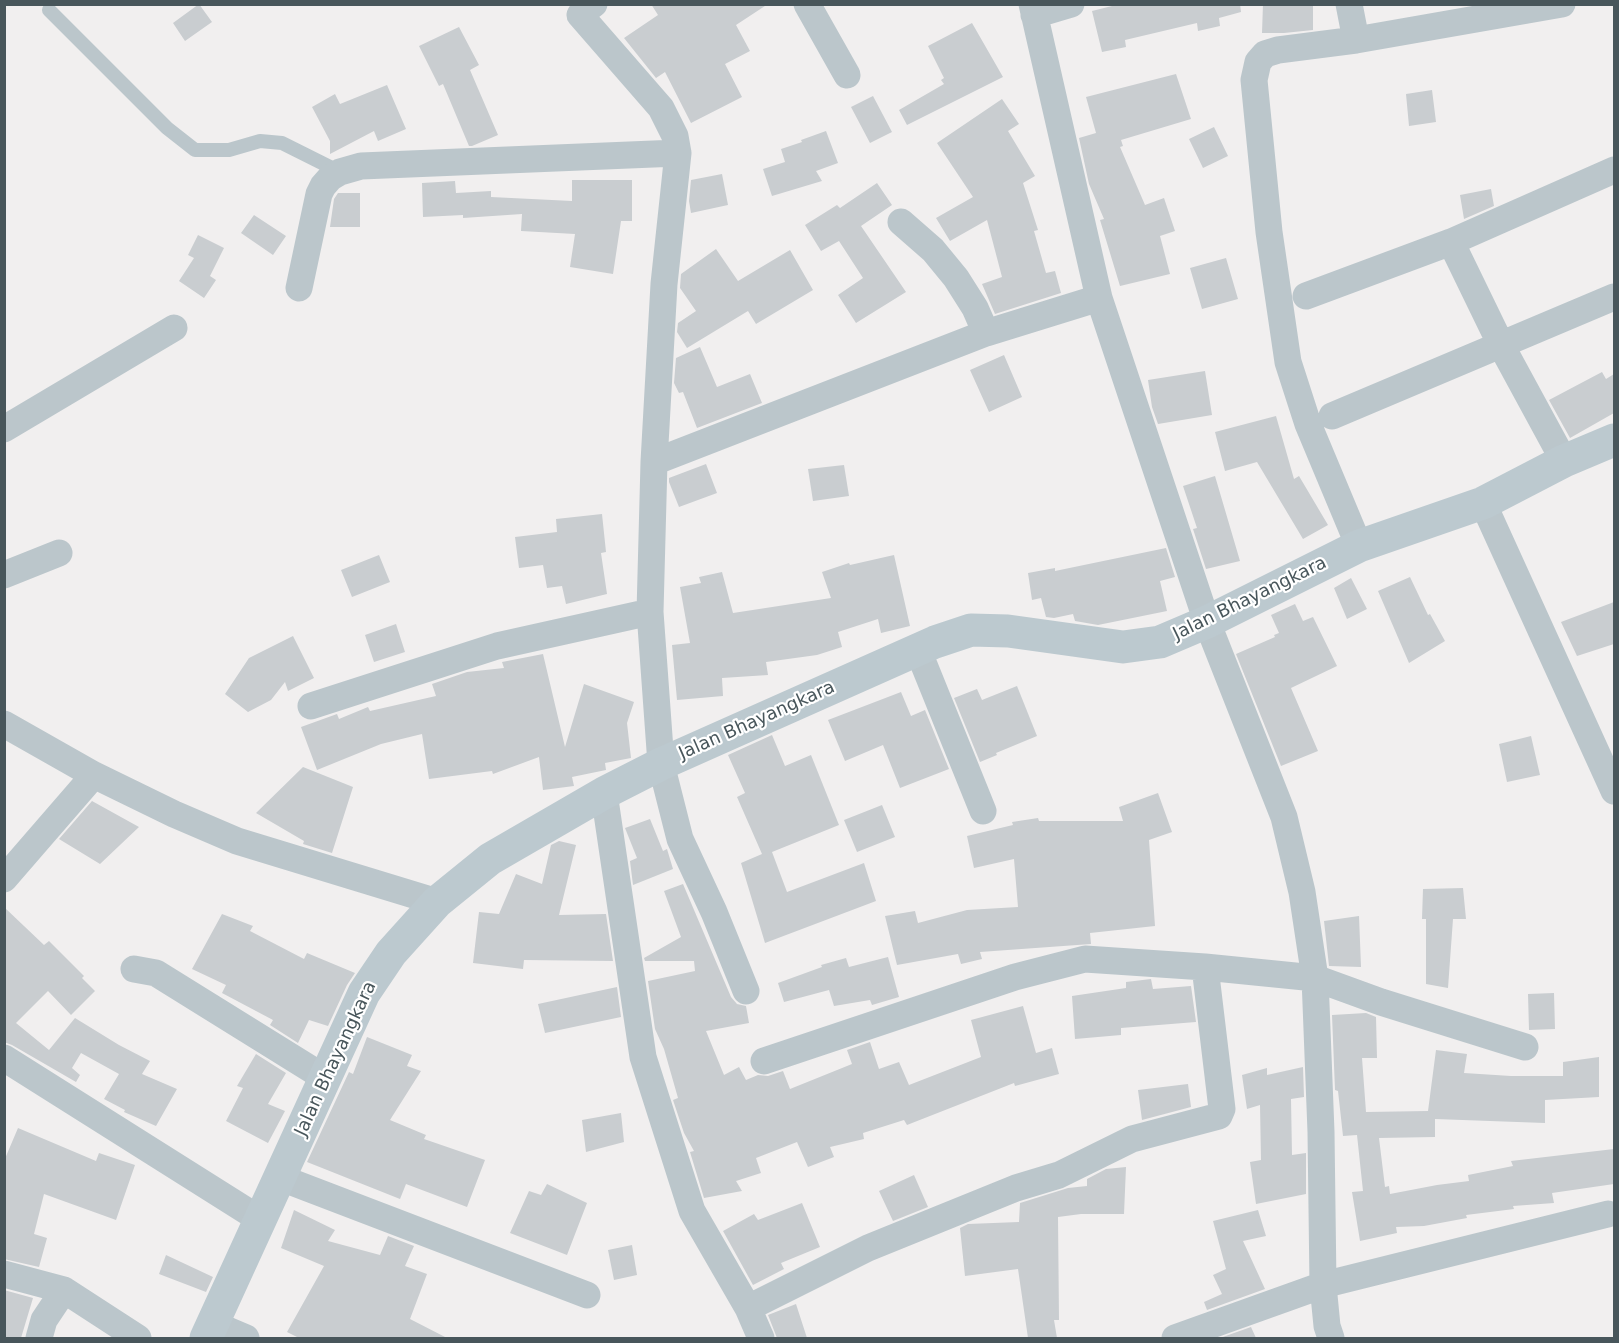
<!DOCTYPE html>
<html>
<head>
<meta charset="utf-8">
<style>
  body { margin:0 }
  #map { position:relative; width:1619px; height:1343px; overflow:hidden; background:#f1efef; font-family:"DejaVu Sans",sans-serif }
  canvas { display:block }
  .frame { position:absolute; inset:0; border:6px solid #48565b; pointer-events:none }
</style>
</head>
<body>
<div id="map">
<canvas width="1619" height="1343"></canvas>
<div class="frame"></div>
</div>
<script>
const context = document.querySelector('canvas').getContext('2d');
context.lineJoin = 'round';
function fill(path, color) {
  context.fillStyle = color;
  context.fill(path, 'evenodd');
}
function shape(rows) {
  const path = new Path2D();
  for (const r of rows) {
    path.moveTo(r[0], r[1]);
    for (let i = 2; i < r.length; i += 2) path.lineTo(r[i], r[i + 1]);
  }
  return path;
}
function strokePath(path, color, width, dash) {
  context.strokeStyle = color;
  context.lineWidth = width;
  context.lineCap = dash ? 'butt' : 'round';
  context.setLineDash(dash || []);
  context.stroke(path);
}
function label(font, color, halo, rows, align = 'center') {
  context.font = font + ' "DejaVu Sans",sans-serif';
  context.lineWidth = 4.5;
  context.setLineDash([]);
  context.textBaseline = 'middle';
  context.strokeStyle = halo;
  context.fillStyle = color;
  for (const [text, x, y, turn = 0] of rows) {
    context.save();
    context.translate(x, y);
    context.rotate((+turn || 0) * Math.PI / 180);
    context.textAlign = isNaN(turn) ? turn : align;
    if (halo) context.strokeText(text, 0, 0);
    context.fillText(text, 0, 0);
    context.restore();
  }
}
const building = shape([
  [199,4,212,22,185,41,173,23],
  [651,4,768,4,736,25,750,51,725,64,742,97,691,123,665,72,656,78,624,38,658,15],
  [1120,4,1240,4,1241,12,1219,18,1220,26,1198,31,1197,23,1125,40,1126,47,1102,52,1092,11],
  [1263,4,1313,5,1313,30,1284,33,1262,33],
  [972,23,1003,77,907,125,899,110,944,84,941,80,944,78,928,46],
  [459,27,479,65,470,70,498,135,472,146,469,146,443,84,439,86,419,46],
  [1176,74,1191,119,1121,140,1123,146,1120,147,1145,205,1164,198,1175,231,1160,236,1170,274,1120,286,1100,220,1104,219,1089,184,1079,138,1096,133,1086,97],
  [387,85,406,129,378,141,374,131,330,154,330,141,312,107,335,94,340,104],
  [1432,90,1436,122,1409,126,1406,94],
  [873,96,892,132,870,143,851,107],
  [1002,99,1019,124,1008,131,1035,176,1023,183,1038,230,1034,231,1046,273,1055,271,1061,293,995,314,982,284,1002,277,987,220,950,241,936,218,973,197,937,143],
  [1214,127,1228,156,1203,168,1189,139],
  [826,131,838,163,816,171,822,181,772,196,763,169,785,162,781,149,802,142,801,140],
  [722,174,728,205,691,213,689,201,691,180],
  [572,180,632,180,632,221,621,221,613,274,570,267,575,234,521,231,522,214,463,218,463,215,423,217,422,183,455,181,456,193,491,191,491,197,572,201],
  [877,183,892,205,861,226,906,292,856,323,838,295,863,278,839,241,821,251,805,225,837,205,840,208],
  [1491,189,1494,206,1464,219,1460,195],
  [338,193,360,193,360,227,330,227,334,199],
  [254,215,286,236,273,255,241,233],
  [198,235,224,248,210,276,216,280,204,298,179,281,194,258,188,255],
  [716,249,738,281,790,250,813,290,756,324,748,311,687,348,677,332,678,323,696,311,680,288,681,274],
  [1226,258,1238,299,1202,309,1190,268],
  [700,347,717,387,750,374,762,403,697,428,683,392,679,393,674,383,676,358],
  [1004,355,1022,397,989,412,970,370],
  [1205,371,1212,415,1158,424,1152,407,1148,380],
  [1602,372,1606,379,1614,374,1614,413,1570,438,1549,400],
  [1276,416,1294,479,1299,476,1328,525,1303,539,1257,462,1225,471,1215,432],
  [706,464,717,493,679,507,669,482,669,478],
  [844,465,849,496,813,501,808,469],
  [1215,476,1240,561,1206,569,1193,529,1197,528,1183,486],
  [602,514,606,552,601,553,607,594,566,604,562,586,547,588,543,565,519,568,515,537,557,532,556,519],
  [1166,548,1175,577,1160,581,1167,611,1098,625,1075,621,1073,614,1054,618,1046,617,1041,598,1032,600,1028,573,1055,568,1055,571],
  [379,555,390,582,352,597,341,570],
  [894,555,910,626,881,633,878,619,838,632,842,647,817,655,766,662,768,675,722,678,723,696,677,700,672,645,690,643,680,587,701,583,699,577,722,572,733,613,831,598,822,572,849,563,850,565],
  [1410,577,1428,615,1430,614,1445,641,1409,663,1378,591],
  [1351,578,1367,609,1347,619,1334,588],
  [1614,602,1614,644,1577,656,1561,622],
  [1295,604,1303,621,1313,617,1337,666,1291,688,1318,751,1281,766,1236,654,1275,637,1274,635,1279,633,1271,615],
  [396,624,405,652,374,662,365,635],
  [293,636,314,678,288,691,285,682,271,700,248,712,225,694,249,658],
  [543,654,565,747,584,684,634,702,627,723,631,758,605,763,606,770,572,777,574,786,543,790,539,757,493,774,492,771,429,779,422,734,381,744,317,770,301,727,337,714,339,719,368,707,370,711,436,696,432,684,467,672,504,668,502,662],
  [1017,686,1037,736,996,753,997,755,980,762,954,698,977,689,982,700],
  [901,692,911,716,925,710,949,769,900,788,883,745,845,761,828,720],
  [772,735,785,766,811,755,839,825,772,852,787,892,864,863,876,901,765,943,741,863,762,854,737,797,745,793,728,755],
  [1531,736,1540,775,1507,782,1499,744],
  [303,767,353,787,332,853,303,844,304,841,256,813],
  [1158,793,1172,832,1149,840,1155,926,1090,933,1091,944,980,952,982,959,961,964,958,954,897,965,885,916,915,911,918,923,967,910,1018,907,1014,859,974,868,967,836,1013,825,1012,822,1038,818,1039,821,1123,821,1119,807],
  [92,801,139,827,100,864,59,839],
  [882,805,895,837,857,852,844,820],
  [650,819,663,851,667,849,673,869,633,885,630,861,637,858,625,828],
  [559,841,576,845,559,915,606,914,613,961,524,960,523,969,473,963,479,912,499,914,516,874,542,884,551,845],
  [683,884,731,997,737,1004,746,1006,749,1023,706,1031,724,1075,739,1067,746,1080,758,1075,768,1076,783,1071,790,1089,852,1064,847,1050,870,1042,879,1069,899,1062,909,1085,981,1057,971,1020,1023,1006,1036,1053,1052,1048,1059,1074,1015,1086,1014,1083,907,1125,904,1120,863,1133,864,1139,830,1147,834,1157,808,1167,797,1142,756,1158,761,1173,736,1181,742,1191,704,1198,690,1152,694,1151,684,1133,673,1100,678,1098,664,1049,655,1029,648,981,695,971,694,961,645,961,644,958,681,937,664,891],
  [1463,888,1466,919,1453,919,1448,988,1426,984,1426,919,1422,919,1423,889],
  [4,907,44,945,49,941,84,976,82,978,95,991,71,1015,48,991,16,1023,49,1050,75,1018,119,1045,150,1061,142,1074,177,1089,156,1126,124,1112,125,1110,104,1099,119,1074,81,1053,72,1068,80,1075,76,1082,12,1045,4,1042],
  [222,914,253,926,250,931,304,959,307,953,355,973,347,985,328,1026,309,1020,298,1043,270,1025,273,1020,222,993,226,985,192,969],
  [1359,916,1361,967,1329,966,1324,921],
  [888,957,899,997,872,1005,870,1000,834,1006,829,990,784,1002,778,983,822,967,821,965,846,958,849,967],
  [1151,979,1153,989,1191,986,1196,1022,1121,1028,1121,1035,1075,1039,1072,996,1126,988,1126,982],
  [617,987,621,1017,545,1033,538,1004],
  [1554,993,1555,1029,1529,1030,1528,994],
  [1366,1013,1376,1017,1377,1058,1362,1058,1366,1112,1428,1111,1436,1050,1467,1054,1464,1073,1511,1076,1563,1076,1563,1062,1599,1057,1599,1097,1545,1100,1545,1123,1435,1119,1435,1137,1379,1138,1385,1187,1389,1186,1390,1194,1437,1185,1469,1181,1468,1175,1513,1166,1511,1161,1614,1149,1614,1184,1552,1193,1554,1203,1513,1206,1514,1209,1466,1215,1467,1218,1424,1226,1396,1227,1397,1233,1360,1241,1352,1192,1363,1191,1357,1135,1343,1136,1338,1091,1335,1090,1332,1015],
  [367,1037,412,1055,407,1066,421,1071,390,1120,426,1135,424,1139,485,1160,467,1207,406,1184,400,1199,307,1162,349,1072,353,1074],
  [256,1054,286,1073,268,1104,285,1111,268,1143,226,1121,243,1088,237,1086],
  [1303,1067,1304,1097,1291,1099,1292,1155,1306,1153,1306,1194,1256,1204,1250,1162,1261,1160,1260,1105,1247,1109,1242,1075,1267,1068,1267,1075],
  [1188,1084,1191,1107,1142,1120,1138,1090],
  [621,1113,624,1142,586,1152,582,1120],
  [18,1128,96,1161,99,1153,135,1165,116,1220,44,1194,34,1234,47,1238,39,1267,4,1259,4,1161],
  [1126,1167,1124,1214,1081,1214,1058,1217,1059,1320,1054,1320,1057,1338,1028,1338,1018,1269,965,1276,960,1228,968,1224,1019,1222,1020,1203,1068,1188,1087,1186,1087,1179,1106,1169],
  [914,1175,928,1207,893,1221,879,1191],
  [547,1184,587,1203,567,1255,510,1233,529,1191,541,1195],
  [802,1203,820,1247,781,1263,784,1269,753,1285,723,1231,754,1214,758,1220],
  [294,1210,335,1230,328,1241,380,1255,388,1236,414,1246,405,1266,427,1274,410,1319,447,1338,299,1338,287,1332,324,1266,281,1248],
  [1258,1210,1266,1236,1243,1241,1265,1289,1207,1310,1204,1302,1222,1294,1213,1275,1226,1269,1213,1221],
  [632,1245,637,1275,614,1280,608,1250],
  [166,1255,213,1277,206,1292,159,1274],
  [4,1290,33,1298,21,1338,4,1338],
  [796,1304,807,1338,777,1338,768,1315],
  [1251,1327,1256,1338,1220,1338]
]);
const lane = shape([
  [49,10,167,128,195,150,229,150,260,141,282,143,340,172]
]);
const street = shape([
  [594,4,580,15,661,108,675,136,678,153,664,284,654,462,650,612,661,764,680,839,714,912,746,991],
  [807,4,847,75],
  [1032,4,1099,298,1207,622,1284,817,1302,892,1315,978,1321,1132,1323,1285,1327,1326,1331,1338],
  [1349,4,1356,40,1278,50,1265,54,1258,62,1254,80,1269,232,1288,362,1308,424,1359,546],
  [1034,15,1071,4],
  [1356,40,1562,4],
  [901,222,933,250,956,278,975,308,986,333],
  [299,288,319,194,323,186,330,178,340,172,361,166,678,153],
  [1306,296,1451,242],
  [1332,416,1614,297],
  [4,429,174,328],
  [1564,461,1501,345,1451,242,1614,170],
  [654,462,986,333,1099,298],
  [1483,503,1614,791],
  [4,575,59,553],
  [918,650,983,811],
  [311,706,497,646,650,612],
  [4,724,94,775,174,814,237,841,437,902],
  [604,793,643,1057,692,1211,748,1308,761,1338],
  [4,879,94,775],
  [134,969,156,973,325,1078],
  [4,1058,261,1220],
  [764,1061,1015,977,1085,959,1205,967,1315,978,1381,1002,1525,1047],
  [281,1178,587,1295],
  [4,1274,64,1290,138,1338],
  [748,1308,868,1248,1016,1188,1059,1175,1132,1139,1219,1116,1222,1109,1205,967],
  [213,1324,246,1338],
  [39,1338,44,1320,64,1290],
  [1175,1338,1323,1285,1608,1214]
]);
const secondary = shape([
  [206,1338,364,993,391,953,437,902,490,859,604,793,661,764,935,642,971,630,1008,631,1123,647,1160,642,1207,622,1359,546,1483,503,1564,461,1614,440]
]);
const streetNames = [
  ["Jalan Bhayangkara",1250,599,-26],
  ["Jalan Bhayangkara",757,721,-24],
  ["Jalan Bhayangkara",336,1059,-65]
];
fill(building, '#c9cdd0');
strokePath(lane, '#bbc6cb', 14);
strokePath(street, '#bbc6cb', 27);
strokePath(secondary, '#bcc9cf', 33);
label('18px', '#48565b', '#fff', streetNames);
</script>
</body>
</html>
